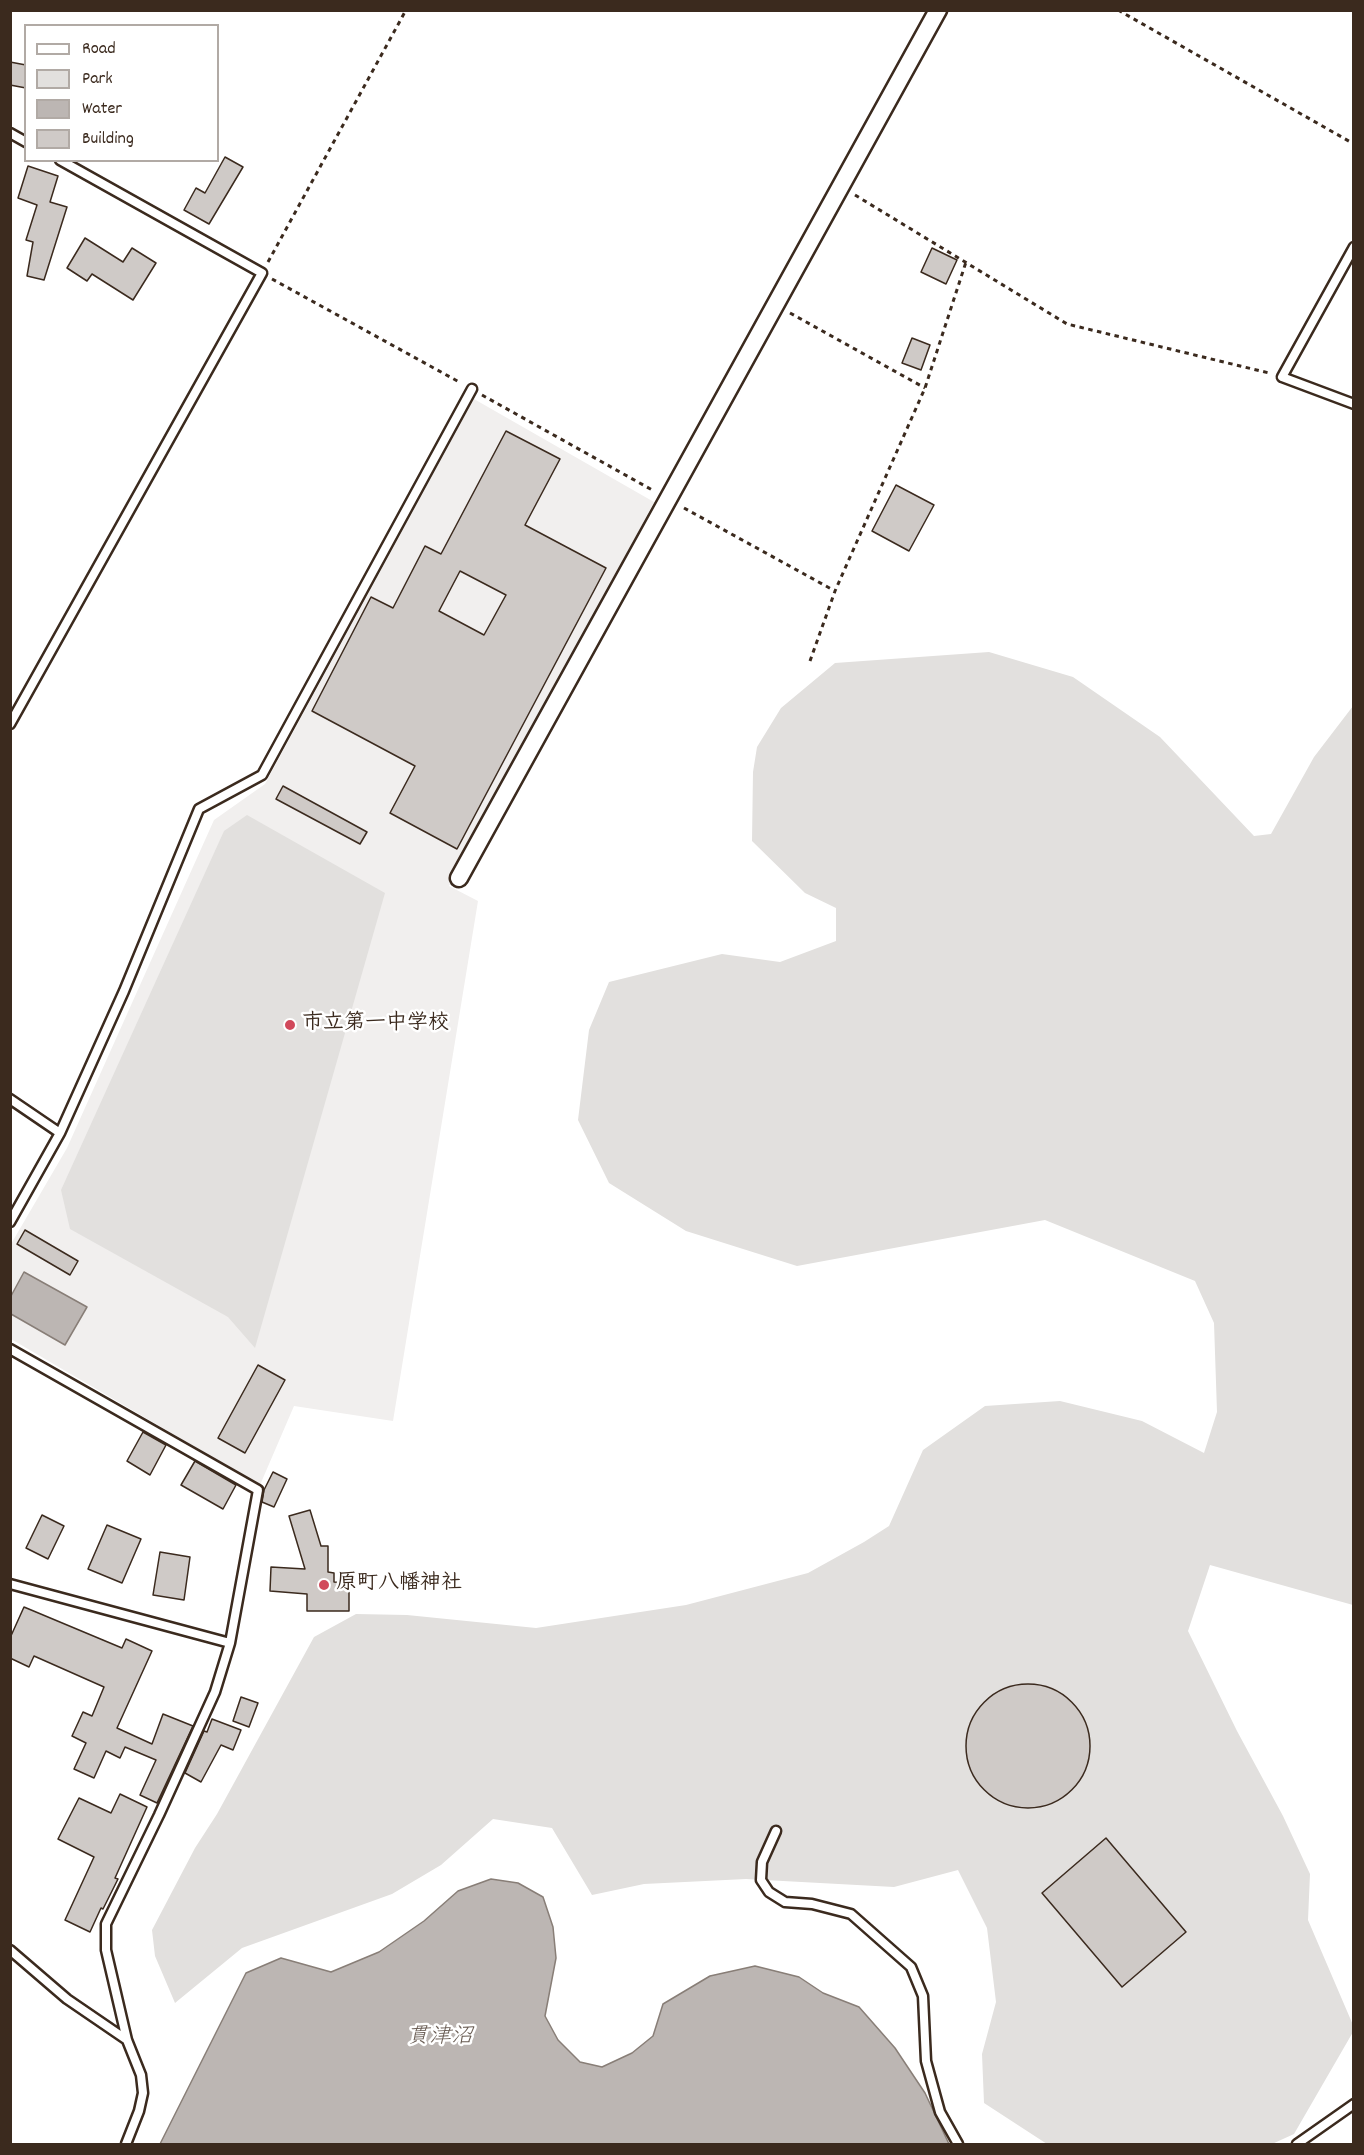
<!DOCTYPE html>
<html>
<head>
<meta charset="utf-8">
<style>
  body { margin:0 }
  #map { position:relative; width:1364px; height:2155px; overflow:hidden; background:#fff; font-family:Dekko,sans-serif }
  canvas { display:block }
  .frame { position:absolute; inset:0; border:12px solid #3b2a1e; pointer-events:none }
  .legend { position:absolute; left:24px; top:24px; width:195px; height:138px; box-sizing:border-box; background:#fff; border:2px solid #b1aaa5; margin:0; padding:8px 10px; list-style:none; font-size:18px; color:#3b2a1e }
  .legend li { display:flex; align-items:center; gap:12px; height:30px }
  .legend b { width:30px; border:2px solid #b1aaa5 }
</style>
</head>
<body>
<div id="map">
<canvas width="1364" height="2155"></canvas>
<div class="frame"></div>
<ul class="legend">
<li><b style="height:8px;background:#fff"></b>Road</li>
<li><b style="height:16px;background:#e2e0de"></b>Park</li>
<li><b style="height:16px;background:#bcb6b3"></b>Water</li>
<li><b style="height:16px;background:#cfcac7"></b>Building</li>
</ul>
</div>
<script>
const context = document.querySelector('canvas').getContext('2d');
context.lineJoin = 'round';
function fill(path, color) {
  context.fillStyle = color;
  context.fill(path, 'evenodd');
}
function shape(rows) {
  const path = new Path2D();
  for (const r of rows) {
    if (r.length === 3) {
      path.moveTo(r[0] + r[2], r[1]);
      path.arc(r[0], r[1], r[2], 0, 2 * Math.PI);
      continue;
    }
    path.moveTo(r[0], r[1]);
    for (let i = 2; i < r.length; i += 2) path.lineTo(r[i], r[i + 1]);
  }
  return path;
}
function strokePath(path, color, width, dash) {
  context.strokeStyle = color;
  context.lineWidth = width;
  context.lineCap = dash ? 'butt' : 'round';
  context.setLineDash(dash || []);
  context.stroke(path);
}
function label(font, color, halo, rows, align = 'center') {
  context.font = font + ' Dekko,"Klee One",sans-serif';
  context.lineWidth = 5;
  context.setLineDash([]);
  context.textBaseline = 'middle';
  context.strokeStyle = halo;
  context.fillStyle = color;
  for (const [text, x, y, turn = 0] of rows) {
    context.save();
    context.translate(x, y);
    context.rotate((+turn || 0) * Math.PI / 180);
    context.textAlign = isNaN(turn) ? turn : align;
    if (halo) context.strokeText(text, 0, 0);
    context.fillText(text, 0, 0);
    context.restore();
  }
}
const built = shape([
  [474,399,654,502,449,886,478,901,393,1421,294,1406,260,1485,11,1339,11,1244,67,1148,214,820,265,784]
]);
const green = shape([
  [989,652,1073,677,1160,737,1254,836,1271,834,1314,757,1353,706,1353,1605,1210,1565,1188,1631,1237,1731,1283,1816,1310,1874,1308,1920,1353,2025,1353,2032,1294,2134,1272,2144,1047,2144,984,2103,982,2054,996,2002,987,1928,958,1870,894,1887,746,1879,644,1884,592,1895,552,1828,493,1819,441,1865,392,1894,242,1948,175,2003,155,1956,152,1930,195,1848,217,1814,314,1637,356,1614,407,1615,536,1628,686,1605,808,1573,864,1542,889,1526,923,1450,985,1406,1060,1401,1142,1421,1204,1453,1217,1412,1214,1323,1195,1281,1045,1220,797,1266,686,1231,609,1183,578,1120,589,1030,609,982,722,954,780,962,836,941,836,908,805,893,752,841,753,772,757,747,781,708,835,663],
  [247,815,385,893,255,1348,228,1317,70,1229,61,1190,224,831]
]);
const water = shape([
  [24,1272,87,1307,65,1345,11,1314,11,1296,24,1272],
  [491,1879,518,1883,543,1897,553,1927,556,1958,545,2016,558,2040,580,2062,602,2067,632,2053,653,2036,663,2004,710,1976,755,1966,799,1977,823,1993,859,2007,895,2048,925,2093,949,2144,160,2144,246,1973,281,1958,331,1972,379,1952,424,1921,458,1891,491,1879]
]);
const building = shape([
  [10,62,26,65,26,88,10,85,10,62],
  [225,157,243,167,209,224,184,210,196,188,205,193,225,157],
  [28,166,58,176,50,202,67,207,44,280,27,276,33,242,26,240,37,205,18,198,28,166],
  [85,238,123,262,132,248,156,263,133,300,92,274,87,281,67,268,85,238],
  [932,248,957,260,946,284,921,272,932,248],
  [912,338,930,345,921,370,902,363,912,338],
  [506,431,560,459,525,525,606,568,457,849,390,813,415,766,312,711,371,597,393,608,425,546,441,554,506,431],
  [460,571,506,595,484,635,439,611,460,571],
  [896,485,934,505,909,551,872,531,896,485],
  [283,786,367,832,360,844,276,799,283,786],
  [25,1230,78,1261,70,1275,17,1244,25,1230],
  [258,1365,285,1380,245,1453,218,1438,258,1365],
  [143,1432,166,1445,150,1475,127,1461,143,1432],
  [195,1461,236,1485,223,1509,181,1485,195,1461],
  [273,1472,287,1479,274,1507,262,1502,264,1490,273,1472],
  [310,1510,321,1546,328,1546,328,1572,334,1573,334,1582,349,1583,349,1611,307,1611,307,1594,270,1591,271,1567,305,1569,289,1516,310,1510],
  [42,1515,64,1526,48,1559,26,1548,42,1515],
  [107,1525,141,1539,122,1583,88,1569,107,1525],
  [160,1552,190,1557,184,1600,153,1595,160,1552],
  [24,1607,122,1648,126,1639,152,1651,117,1728,152,1744,163,1714,193,1726,157,1803,140,1795,156,1760,125,1747,120,1758,106,1751,94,1778,74,1769,86,1743,72,1736,83,1712,92,1716,104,1687,34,1656,29,1667,10,1658,10,1638,24,1607],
  [1028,1746,62],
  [241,1697,258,1703,249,1727,233,1721,241,1697],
  [212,1719,241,1730,233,1750,221,1745,201,1782,185,1773,204,1731,207,1732,212,1719],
  [120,1794,147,1807,115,1878,118,1879,103,1909,101,1908,90,1932,65,1920,94,1857,58,1839,79,1798,111,1813,120,1794],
  [1106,1838,1186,1932,1122,1987,1042,1893,1106,1838]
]);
const path = shape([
  [1118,10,1354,144],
  [855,195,1067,324,1269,373],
  [268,262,406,10],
  [272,279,461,383],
  [790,313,925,388],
  [482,395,654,491],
  [684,508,835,591],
  [810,661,835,591,925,388,966,262]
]);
const lane = shape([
  [10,133,26,142],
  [1354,247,1282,377,1354,404],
  [10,724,262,273,60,160],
  [10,1099,60,1133,10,1222],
  [60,1133,124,991,199,809,262,775,472,389],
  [10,1349,258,1490,230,1643,215,1692,159,1815,106,1924,106,1950,127,2040,141,2075,143,2093,139,2111,126,2144],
  [10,1584,230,1643],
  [776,1831,762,1862,761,1880,769,1892,785,1902,812,1904,851,1914,911,1967,923,1996,926,2061,940,2112,958,2144],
  [10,1950,67,1999,127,2040],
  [1297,2144,1354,2104]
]);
const street = shape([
  [459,878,938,10]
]);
const markers = [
  [290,1025,6,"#d1495b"],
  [324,1585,6,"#d1495b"]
];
const poiNames = [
  ["市立第一中学校",302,1025],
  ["原町八幡神社",336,1585]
];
const waterNames = [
  ["貫津沼",440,2039]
];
fill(built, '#f1efee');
fill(green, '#e2e0de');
fill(water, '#bcb6b3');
strokePath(water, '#887e77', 1.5);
fill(building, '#cfcac7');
strokePath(building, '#3b2a1e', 1.5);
strokePath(lane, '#3b2a1e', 13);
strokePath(street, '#3b2a1e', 21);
strokePath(path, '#3b2a1e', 3, [4.5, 4.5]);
strokePath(lane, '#fff', 8);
strokePath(street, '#fff', 16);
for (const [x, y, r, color] of markers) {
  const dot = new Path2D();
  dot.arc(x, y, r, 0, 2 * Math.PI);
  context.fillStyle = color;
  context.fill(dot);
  strokePath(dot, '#fff', 2);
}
label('bold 21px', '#3b2a1e', '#fff', poiNames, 'left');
label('italic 22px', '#685b52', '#fff', waterNames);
</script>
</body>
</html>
